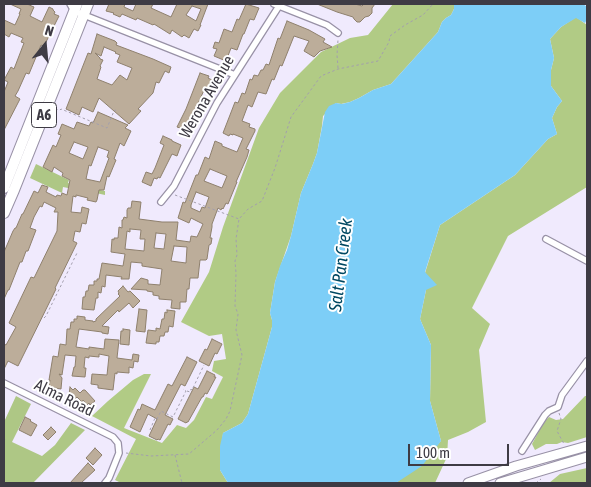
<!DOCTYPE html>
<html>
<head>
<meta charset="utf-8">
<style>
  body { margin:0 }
  #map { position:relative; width:591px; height:487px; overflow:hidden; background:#f0eafd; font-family:"Asap Condensed",sans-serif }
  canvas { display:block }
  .frame { position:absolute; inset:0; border:5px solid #3e3b44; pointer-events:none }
  .north { position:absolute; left:20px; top:20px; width:50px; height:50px; -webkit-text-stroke:4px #fff; paint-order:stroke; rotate:17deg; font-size:14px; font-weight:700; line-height:20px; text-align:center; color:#3e3b44 }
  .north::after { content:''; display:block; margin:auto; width:18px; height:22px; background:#3e3b44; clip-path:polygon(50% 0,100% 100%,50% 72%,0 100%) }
  .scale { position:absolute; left:408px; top:444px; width:101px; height:22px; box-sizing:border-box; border:2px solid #3e3b44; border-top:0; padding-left:6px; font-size:15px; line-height:18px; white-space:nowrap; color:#3e3b44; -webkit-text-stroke:4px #fff; paint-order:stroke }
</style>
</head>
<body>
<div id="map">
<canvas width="591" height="487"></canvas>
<div class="frame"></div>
<div class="north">N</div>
<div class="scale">100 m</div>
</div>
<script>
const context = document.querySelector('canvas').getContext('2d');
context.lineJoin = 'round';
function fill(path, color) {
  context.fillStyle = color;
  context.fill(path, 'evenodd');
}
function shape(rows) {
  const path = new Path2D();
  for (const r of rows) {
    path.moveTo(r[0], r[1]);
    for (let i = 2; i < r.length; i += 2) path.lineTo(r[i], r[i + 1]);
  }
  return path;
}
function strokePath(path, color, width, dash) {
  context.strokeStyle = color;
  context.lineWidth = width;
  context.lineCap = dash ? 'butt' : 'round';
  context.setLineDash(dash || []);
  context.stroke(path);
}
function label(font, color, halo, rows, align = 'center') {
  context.font = font + ' "Asap Condensed",sans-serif';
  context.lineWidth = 4;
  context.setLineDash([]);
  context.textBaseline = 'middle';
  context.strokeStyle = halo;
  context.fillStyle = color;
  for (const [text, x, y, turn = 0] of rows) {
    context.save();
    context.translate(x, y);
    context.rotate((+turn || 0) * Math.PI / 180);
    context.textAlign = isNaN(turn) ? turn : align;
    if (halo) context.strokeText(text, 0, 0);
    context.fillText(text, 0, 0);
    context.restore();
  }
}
const green = shape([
  [36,164,69,180,68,183,105,191,105,195,69,187,68,188,63,187,62,193,30,178],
  [16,396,31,404,12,442,42,456,55,445,71,423,85,430,33,483,4,483,4,422]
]);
const forest = shape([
  [393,4,454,4,454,9,451,15,446,18,442,22,438,32,391,84,373,90,359,98,350,102,341,104,336,103,323,116,322,126,317,153,313,164,301,193,291,236,275,282,270,313,272,320,272,327,248,414,242,423,223,433,220,470,228,483,121,483,115,480,136,439,92,416,108,401,133,380,144,374,151,374,124,428,162,443,177,425,186,428,194,420,206,397,212,399,223,377,212,371,214,361,226,359,222,334,209,336,181,322,209,272,223,227,259,128,280,93,321,52,350,38,368,35],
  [576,17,587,25,587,187,508,236,472,308,490,324,479,350,486,422,468,432,448,440,447,457,435,483,396,483,441,441,430,401,431,345,420,319,426,290,425,273,440,225,515,175,548,139,557,134,552,118,557,107,562,101,551,86,551,70,554,58,550,39,561,27],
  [585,396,587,396,587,437,568,443,562,442,557,444,546,444,535,450,532,444,544,422,549,417,556,420,563,419],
  [587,468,587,483,549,483,560,474]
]);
const water = shape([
  [454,4,583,4,587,7,587,19,585,23,576,18,561,27,550,39,554,58,551,70,551,86,562,101,557,107,552,118,557,134,548,139,515,175,440,225,425,272,437,285,426,290,420,319,431,345,430,401,441,441,422,466,396,483,228,483,220,470,220,446,223,433,242,423,248,414,272,327,272,320,270,313,275,282,280,266,287,250,291,236,301,193,313,164,317,153,325,112,329,106,336,103,342,104,350,102,359,98,373,90,391,84,438,32,442,22,446,18,451,15,454,9]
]);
const building = shape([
  [10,4,27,4,34,7,30,16,42,22,49,7,53,9,53,10,55,12,54,14,59,16,45,44,43,46,41,45,29,74,26,73,18,91,15,96,20,99,4,130,4,92,8,82,4,80,11,67,14,69,24,43,21,42,23,38,11,33,9,37,4,34,4,20,15,25,20,14,19,14,21,9,10,4],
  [109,4,125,4,124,7,133,11,136,4,153,4,151,8,171,17,177,4,208,4,200,25,201,25,198,31,194,29,189,38,184,35,182,37,172,30,170,34,154,24,153,25,137,18,136,20,122,14,120,17,113,14,114,13,106,11,109,4],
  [192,6,201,9,196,21,186,15,192,6],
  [246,4,259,8,254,20,250,19,244,34,243,34,237,50,231,48,226,61,214,56,217,49,213,48,215,42,219,43,224,29,232,32,237,19,239,20,246,4],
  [317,4,355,4,362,6,364,4,375,4,372,8,372,13,369,16,365,17,360,22,357,22,354,19,353,17,337,12,317,4],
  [287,21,309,30,325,39,323,42,332,47,320,51,314,57,304,51,309,41,294,36,282,66,280,65,274,80,272,79,266,94,258,92,252,107,248,105,242,121,250,124,249,127,255,129,255,131,246,149,249,150,247,157,236,182,237,182,228,204,226,203,223,209,222,208,221,210,218,208,212,224,212,227,210,238,212,238,211,244,209,245,207,259,206,260,200,260,198,278,190,278,189,289,187,289,186,302,180,302,180,309,171,308,172,300,159,299,159,296,153,295,153,292,147,291,147,290,131,289,141,278,148,280,148,284,160,285,162,269,142,266,142,263,131,262,129,279,121,279,122,277,106,275,105,287,102,286,101,293,98,292,98,298,96,298,94,310,82,309,83,297,85,297,86,291,88,291,89,285,94,285,94,281,97,281,97,279,99,279,102,263,123,266,125,254,111,252,112,239,114,240,114,238,118,238,119,227,122,228,122,220,123,220,124,217,127,218,127,210,128,208,131,208,132,201,141,202,139,219,162,222,178,222,176,240,190,242,191,236,197,237,203,224,191,218,189,223,178,218,183,202,185,203,196,175,198,175,205,157,209,159,215,141,222,144,222,146,237,152,243,138,233,134,233,135,230,134,229,136,223,133,230,115,235,102,238,103,242,93,245,94,250,79,252,80,254,75,258,76,261,70,263,70,266,64,269,65,278,38,280,39,287,21],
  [210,169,227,176,222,188,204,181,210,169],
  [196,192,209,197,205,208,202,207,200,212,191,208,191,205,196,192],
  [130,229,141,230,140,239,145,239,144,251,125,249,127,231,130,232,130,229],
  [156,233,166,234,164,249,154,248,156,233],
  [174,246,187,247,186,263,171,261,174,246],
  [97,34,115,41,117,43,116,45,153,59,171,67,169,73,165,71,159,83,156,82,153,93,138,109,141,111,129,124,99,98,93,112,82,107,79,115,66,109,88,53,91,54,97,34],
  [104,47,116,52,115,53,120,55,117,62,132,68,127,80,120,75,112,85,97,79,101,67,100,66,103,60,100,59,100,58,95,53,101,56,104,47],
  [200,73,209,76,208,78,212,80,209,89,205,88,186,130,177,127,186,109,200,73],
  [98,112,128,125,125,128,131,131,124,146,120,143,114,159,116,160,109,177,107,176,104,190,99,190,97,200,96,202,87,200,88,198,76,195,76,197,73,196,71,212,81,213,82,207,89,209,86,224,82,223,80,232,75,231,73,241,77,243,55,288,56,289,18,366,8,361,4,369,4,344,6,345,16,327,9,323,31,277,34,278,57,231,58,212,54,212,56,208,44,202,42,207,40,206,34,217,30,228,36,230,28,251,26,251,22,262,20,262,9,290,8,290,4,299,4,252,13,231,15,228,16,228,22,214,23,214,34,191,38,193,42,185,48,187,46,192,56,197,57,195,61,196,62,193,67,195,70,180,62,176,63,173,54,167,52,172,43,167,53,145,56,147,61,135,58,134,62,124,74,129,77,122,89,126,91,122,93,123,98,112],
  [74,142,88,147,83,159,69,153,74,142],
  [98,147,109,151,107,157,109,158,100,182,86,179,89,165,91,166,98,147],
  [163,136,172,140,172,141,181,145,177,156,172,154,160,178,158,177,157,179,154,178,151,186,142,182,146,172,152,174,155,168,164,145,160,143,163,136],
  [123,286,128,292,130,291,140,301,133,308,129,303,119,312,118,310,102,326,109,327,108,334,102,333,102,332,79,329,76,347,89,349,89,347,104,349,105,339,119,340,117,358,132,360,133,354,139,355,138,362,134,361,133,368,129,367,129,373,117,372,117,374,115,373,113,390,98,388,98,385,91,384,92,374,107,375,109,356,99,354,99,357,89,356,89,358,85,357,84,368,86,368,85,377,72,376,74,367,75,367,76,356,65,355,62,375,59,374,62,378,61,389,49,387,50,380,49,380,53,356,58,357,60,344,66,345,67,329,70,329,71,322,74,322,74,319,77,319,77,316,85,317,85,320,93,321,93,322,96,321,96,319,120,296,118,294,119,293,118,291,123,286],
  [139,309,147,310,145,332,136,331,139,309],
  [167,310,175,311,173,327,169,326,168,332,165,332,164,336,160,336,159,342,156,342,156,344,146,343,148,330,156,331,156,328,160,329,162,319,164,319,165,312,167,313,167,310],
  [123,329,130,330,129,345,120,344,121,331,123,331,123,329],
  [212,339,222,344,217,354,215,353,209,366,199,361,205,349,207,350,212,339],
  [187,357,197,362,185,386,181,384,165,415,173,419,170,425,168,424,160,440,158,439,157,440,149,436,157,419,148,414,140,432,130,427,138,409,140,410,142,404,155,410,168,384,172,386,187,357],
  [207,371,215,375,214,377,216,377,207,394,205,393,203,397,202,397,188,422,187,422,186,423,178,419,194,387,198,389,207,371],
  [70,387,73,390,75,388,80,393,83,390,85,390,95,401,90,405,89,403,87,405,83,400,82,402,77,397,74,400,69,395,70,387],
  [25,417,31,420,30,421,37,425,31,436,19,430,25,417],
  [51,427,56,432,48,440,43,435,51,427],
  [95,448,102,455,93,465,86,458,95,448],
  [88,463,95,470,81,483,70,483,88,463]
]);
const path = shape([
  [338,68,337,55,338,40],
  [55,109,60,110,61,109,107,128,114,111,116,110],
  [175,195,239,219],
  [44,318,46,316,77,253],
  [187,391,190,392,191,389,192,390,204,365],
  [559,413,561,419,557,431,564,444],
  [150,430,155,418,157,419,161,411,173,417,186,391,183,389],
  [4,441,5,439],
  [126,453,151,456,189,454,217,430,226,419,230,411,242,355,236,330,238,314,235,306,236,273,235,261,237,255,236,239,239,219,248,209,262,201,275,168,291,117,321,76,338,69,378,61,389,42,390,36,405,25,423,15,433,4],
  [175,455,182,483],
  [536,483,541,479]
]);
const minor = shape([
  [70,4,74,11,84,15,235,75],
  [274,4,327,25,338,33],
  [161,202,174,186,217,103,279,6],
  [546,239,587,261],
  [4,383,113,437,118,443,119,453,109,478,105,483],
  [522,451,545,415,549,411,558,407,562,395,587,361]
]);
const primary = shape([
  [468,483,516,466,587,446],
  [500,483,587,457]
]);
const trunk = shape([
  [4,188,77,4],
  [4,213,14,190,88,4]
]);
const shields = [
  [44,115,25]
];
const shieldNames = [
  ["A6",44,115]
];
const streetNames = [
  ["Werona Avenue",207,97,-60],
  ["Alma Road",64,398,26]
];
const waterNames = [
  ["Salt Pan Creek",341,265,-83]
];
fill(green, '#aec785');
fill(forest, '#b1cb85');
fill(water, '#7dcef7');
fill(building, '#bcad9a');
strokePath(building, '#8e806d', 1);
strokePath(minor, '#9891a6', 8);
strokePath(primary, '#9891a6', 11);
strokePath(trunk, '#9891a6', 12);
strokePath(path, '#a39fad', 1, [2.5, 2.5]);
strokePath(minor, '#fff', 5.5);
strokePath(primary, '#fff', 9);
strokePath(trunk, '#fff', 10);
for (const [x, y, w] of shields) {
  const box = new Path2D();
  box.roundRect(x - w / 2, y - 12.5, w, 25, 4);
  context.fillStyle = '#fff';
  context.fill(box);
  strokePath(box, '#3e3b44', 1);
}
label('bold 15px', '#3e3b44', null, shieldNames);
label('16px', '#3e3b44', '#fff', streetNames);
label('italic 18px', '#004862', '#fff', waterNames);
</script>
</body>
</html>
